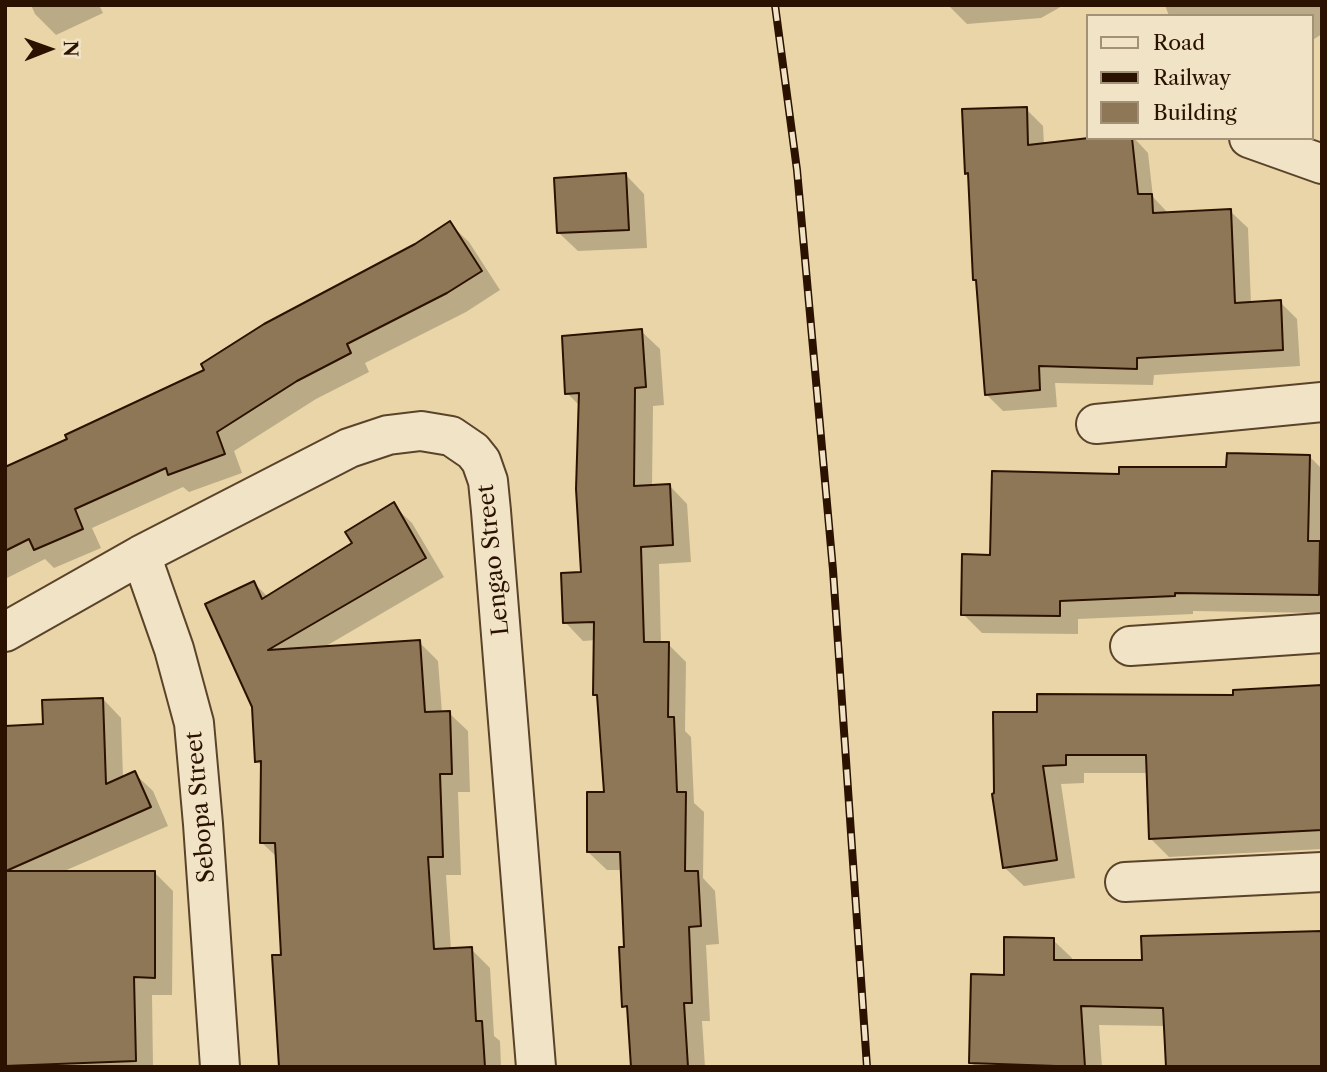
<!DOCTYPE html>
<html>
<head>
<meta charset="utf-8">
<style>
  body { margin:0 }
  #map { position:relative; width:1327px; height:1072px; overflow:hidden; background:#e9d5a7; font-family:"Libre Caslon Text",serif }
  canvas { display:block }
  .frame { position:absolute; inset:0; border:7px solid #2b1200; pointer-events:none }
  .legend { position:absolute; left:1086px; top:14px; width:228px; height:126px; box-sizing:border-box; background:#f1e4c6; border:2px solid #a29077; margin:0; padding:9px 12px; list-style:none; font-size:21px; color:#2b1200 }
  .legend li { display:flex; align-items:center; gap:14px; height:35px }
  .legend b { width:35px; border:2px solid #a29077 }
  .north { position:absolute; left:14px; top:14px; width:70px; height:70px; -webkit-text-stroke:5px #f1e4c6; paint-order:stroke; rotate:89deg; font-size:19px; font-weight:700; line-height:28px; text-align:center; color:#2b1200 }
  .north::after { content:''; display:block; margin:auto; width:24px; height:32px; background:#2b1200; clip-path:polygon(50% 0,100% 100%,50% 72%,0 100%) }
</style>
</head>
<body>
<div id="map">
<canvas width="1327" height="1072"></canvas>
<div class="frame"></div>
<ul class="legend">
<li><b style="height:9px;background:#f1e4c6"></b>Road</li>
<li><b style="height:9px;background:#2b1200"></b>Railway</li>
<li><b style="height:19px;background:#8e7757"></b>Building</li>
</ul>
<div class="north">N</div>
</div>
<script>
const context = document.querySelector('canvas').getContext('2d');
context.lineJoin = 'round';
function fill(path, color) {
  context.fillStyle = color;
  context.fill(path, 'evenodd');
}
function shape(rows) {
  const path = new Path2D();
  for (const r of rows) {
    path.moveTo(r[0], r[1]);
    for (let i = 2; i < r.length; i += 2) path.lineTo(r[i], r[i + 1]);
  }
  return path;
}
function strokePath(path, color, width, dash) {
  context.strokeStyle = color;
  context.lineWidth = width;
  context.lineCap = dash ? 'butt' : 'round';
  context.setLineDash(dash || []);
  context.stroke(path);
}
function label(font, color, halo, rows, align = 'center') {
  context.font = font + ' "Libre Caslon Text",serif';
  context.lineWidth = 5;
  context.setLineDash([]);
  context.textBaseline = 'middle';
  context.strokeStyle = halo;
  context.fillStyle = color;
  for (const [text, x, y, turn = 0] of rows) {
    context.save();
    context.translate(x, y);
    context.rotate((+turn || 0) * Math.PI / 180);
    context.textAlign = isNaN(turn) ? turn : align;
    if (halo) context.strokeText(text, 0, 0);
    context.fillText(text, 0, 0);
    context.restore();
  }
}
const shadow = shape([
  [31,5,99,5,103,13,56,35,35,14],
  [948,5,1064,5,1041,18,967,24],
  [1165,5,1322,5,1322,34,1311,41,1311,16,1169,16],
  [1026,109,1043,126,1044,145,1105,138,1134,138,1148,153,1153,197,1168,213,1230,211,1248,228,1251,304,1280,302,1297,319,1300,366,1154,375,1153,385,1055,383,1057,407,1003,411,986,394,978,283,975,279,970,176,967,173],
  [626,175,644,194,647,248,578,251,559,233],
  [450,224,469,242,500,290,466,312,365,363,369,372,316,399,234,451,242,473,189,492,183,487,92,528,101,548,54,568,45,559,5,579,5,469,207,371],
  [641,331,660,349,664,405,653,406,652,486,669,485,687,504,691,562,659,564,661,644,668,644,686,662,685,731,691,737,694,803,704,812,703,878,715,891,719,944,706,945,710,1021,702,1021,705,1067,632,1067,629,1011,624,1006,626,948,622,870,607,870,588,852,606,794,599,699,595,695,596,640,583,641,565,622,583,574,581,407,567,393],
  [1309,456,1322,469,1322,613,1193,611,1193,614,1078,619,1078,634,982,633,963,614,991,556,1121,476,1228,468],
  [393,505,412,523,444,577,321,649,419,642,438,661,442,713,449,713,468,731,470,792,458,792,461,875,446,875,451,950,471,949,490,968,494,1036,500,1041,501,1067,280,1067,283,957,278,858,261,842,262,766,256,761,254,583,268,597,354,544],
  [1322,687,1322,849,1169,857,1150,838,1148,773,1084,773,1084,783,1061,784,1075,878,1024,886,1005,868,1039,713,1235,697],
  [103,699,121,718,123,778,134,773,153,791,168,826,62,872,155,873,173,891,172,995,152,995,153,1067,5,1067,5,728,44,726],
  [1322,932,1166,1026,1099,1025,1102,1067,975,1067,971,1062,1006,977,1053,940,1072,958,1072,961,1144,961]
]);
const building = shape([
  [1027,107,1028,145,1089,138,1132,138,1138,194,1152,194,1153,213,1231,209,1235,303,1281,300,1283,350,1137,358,1137,369,1039,366,1040,390,985,395,976,280,973,280,968,173,965,174,962,109,1027,107],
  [626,173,629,230,557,233,554,178,626,173],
  [450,221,482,271,447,293,347,344,351,353,297,381,217,432,225,454,168,475,166,468,75,509,83,529,34,550,29,539,5,551,5,467,67,439,65,435,204,370,201,364,264,324,415,244,450,221],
  [642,329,646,387,635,388,634,486,670,484,673,545,641,547,644,642,669,642,668,717,674,717,677,792,686,792,685,871,698,871,701,926,689,927,692,1003,684,1003,688,1067,631,1067,627,1006,622,1007,619,947,624,947,620,852,587,852,587,792,604,792,597,695,593,695,594,622,563,623,561,573,581,572,576,489,579,393,565,394,562,336,642,329],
  [1227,453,1310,455,1308,541,1320,541,1319,595,1175,593,1175,596,1060,601,1060,616,961,615,962,554,990,555,992,471,1119,474,1119,467,1226,467,1227,453],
  [394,502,426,558,268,650,420,640,425,712,450,711,452,774,440,774,443,857,428,857,434,949,472,947,476,1021,482,1021,485,1067,279,1067,272,955,281,955,275,843,260,843,261,761,255,762,252,707,205,604,254,581,262,599,352,543,345,532,394,502],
  [1322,685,1322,830,1149,839,1146,755,1066,755,1066,765,1043,766,1057,860,1003,868,992,794,994,793,993,712,1037,712,1037,694,1233,695,1233,690,1322,685],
  [103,698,106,784,135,771,151,807,6,871,155,871,155,978,134,977,136,1061,5,1066,5,726,43,724,42,700,103,698],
  [1322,931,1322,1067,1166,1067,1163,1008,1081,1006,1085,1067,969,1063,971,974,1004,975,1004,937,1054,938,1054,960,1142,960,1141,936,1322,931]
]);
const minor = shape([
  [1249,138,1322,164],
  [1096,424,1322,402],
  [141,555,174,649,194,723,203,824,220,1067],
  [5,632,141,555,349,448,388,435,421,431,451,436,473,451,481,461,488,481,491,511,536,1067],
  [1130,646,1322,633],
  [1125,882,1322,872]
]);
const rail = shape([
  [775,5,797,170,833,570,867,1067]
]);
const streetNames = [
  ["Lengao Street",494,560,-96],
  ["Sebopa Street",201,807,-95]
];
fill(shadow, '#0003');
fill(building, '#8e7757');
strokePath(building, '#2b1200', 2);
strokePath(minor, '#5a432a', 42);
strokePath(minor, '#f1e4c6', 38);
strokePath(rail, '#2b1200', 8);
strokePath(rail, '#f1e4c6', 5, [16]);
label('23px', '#2b1200', '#f1e4c6', streetNames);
</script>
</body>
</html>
